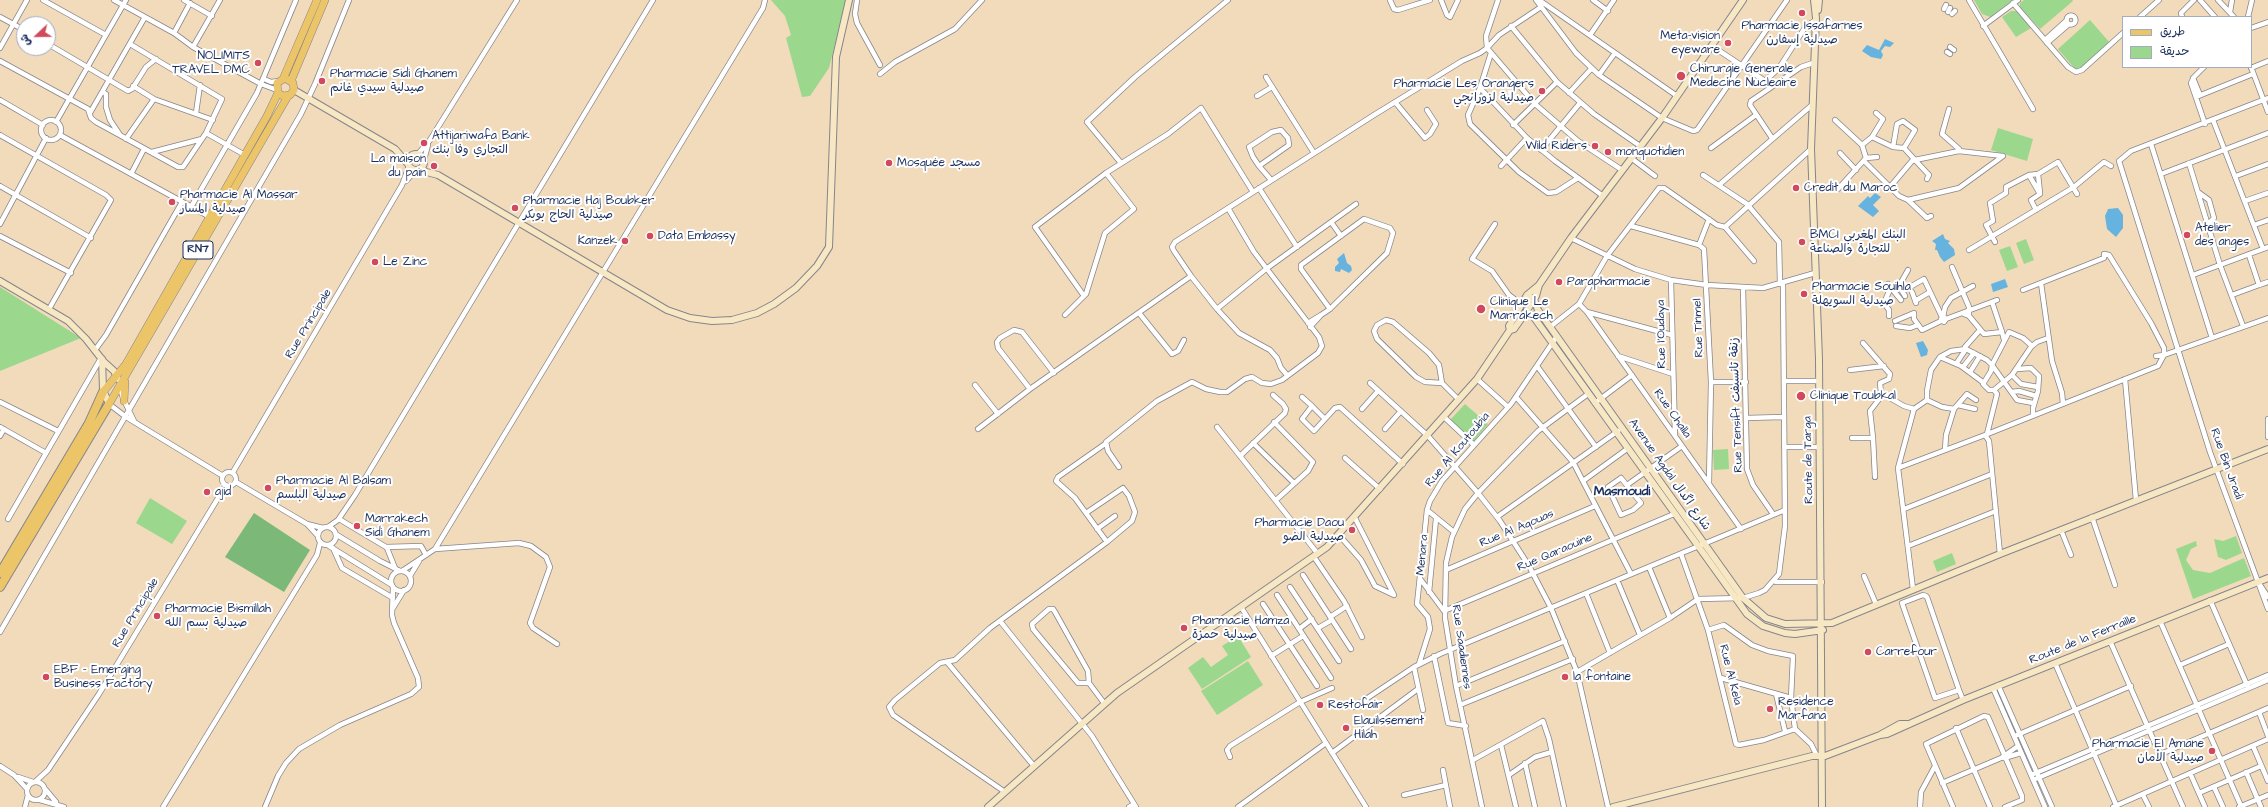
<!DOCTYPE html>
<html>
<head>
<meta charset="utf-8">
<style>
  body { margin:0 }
  #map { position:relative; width:2268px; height:807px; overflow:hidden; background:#f1dbbb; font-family:"Architects Daughter","Playpen Sans Arabic",sans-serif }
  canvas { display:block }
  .legend { position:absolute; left:2122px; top:16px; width:130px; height:52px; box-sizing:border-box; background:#fff; border:1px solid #a4acbf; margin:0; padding:5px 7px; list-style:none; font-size:12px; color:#1b2f5e }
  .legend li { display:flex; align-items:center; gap:8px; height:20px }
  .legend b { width:20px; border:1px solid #a4acbf }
  .north { position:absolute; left:16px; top:16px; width:40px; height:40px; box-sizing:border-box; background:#fff; border:1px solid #a4acbf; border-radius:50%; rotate:248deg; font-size:11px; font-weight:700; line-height:16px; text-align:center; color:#1b2f5e }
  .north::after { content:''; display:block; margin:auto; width:14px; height:18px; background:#d1495b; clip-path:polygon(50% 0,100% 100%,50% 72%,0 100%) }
</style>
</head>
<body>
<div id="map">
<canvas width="2268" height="807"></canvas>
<ul class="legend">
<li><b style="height:5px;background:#ecc569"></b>طريق</li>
<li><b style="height:11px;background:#9bd88d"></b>حديقة</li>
</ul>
<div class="north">ش</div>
</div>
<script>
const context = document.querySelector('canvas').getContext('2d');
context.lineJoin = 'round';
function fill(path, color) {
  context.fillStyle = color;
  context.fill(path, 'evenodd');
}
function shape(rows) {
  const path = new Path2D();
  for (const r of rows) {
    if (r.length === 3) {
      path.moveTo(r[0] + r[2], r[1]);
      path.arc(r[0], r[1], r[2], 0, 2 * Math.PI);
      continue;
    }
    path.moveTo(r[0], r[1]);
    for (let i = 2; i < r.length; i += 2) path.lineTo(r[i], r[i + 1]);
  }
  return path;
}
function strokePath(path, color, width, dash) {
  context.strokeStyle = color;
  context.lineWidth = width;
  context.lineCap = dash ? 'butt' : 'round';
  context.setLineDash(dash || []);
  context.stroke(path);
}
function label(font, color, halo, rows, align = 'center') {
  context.font = font + ' "Architects Daughter","Playpen Sans Arabic",sans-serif';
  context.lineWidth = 4;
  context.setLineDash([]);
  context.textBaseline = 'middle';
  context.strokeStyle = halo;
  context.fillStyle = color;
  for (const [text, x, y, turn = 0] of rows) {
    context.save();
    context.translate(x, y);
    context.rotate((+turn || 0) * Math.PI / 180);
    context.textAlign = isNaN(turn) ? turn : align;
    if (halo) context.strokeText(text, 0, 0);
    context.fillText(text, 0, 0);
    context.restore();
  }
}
const green = shape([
  [771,0,846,0,829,68,810,96,802,97,786,38,791,35,785,16],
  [1974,0,2013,0,1990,17,1982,14],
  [2024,0,2072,0,2073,1,2040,29,2020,7,2020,3],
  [2011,11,2017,11,2031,28,2016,37,2002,17],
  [2090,20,2110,43,2081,68,2075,69,2058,49],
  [1998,128,2033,139,2027,161,1991,150],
  [2026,239,2034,260,2024,264,2016,243],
  [2010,246,2018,267,2007,271,1999,250],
  [0,287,81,338,0,371],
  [1465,404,1488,424,1473,442,1450,420],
  [1728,449,1729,469,1714,470,1713,450],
  [150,498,187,521,172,544,136,523],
  [2236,536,2242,553,2226,560,2218,557,2214,539,2223,541],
  [2196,541,2197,546,2191,549,2186,560,2193,570,2210,573,2244,558,2251,576,2193,599,2176,549],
  [1952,553,1956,564,1937,572,1933,561],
  [1238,636,1251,657,1202,689,1188,668,1203,657,1211,667,1228,655,1222,646],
  [1248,661,1263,685,1217,715,1201,691]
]);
const forest = shape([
  [254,513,310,550,284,592,225,557]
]);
const water = shape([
  [1885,39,1894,43,1890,47,1885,46,1881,51,1883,55,1881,59,1871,57,1862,51,1867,45,1879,50],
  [1875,193,1881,197,1873,205,1879,211,1873,217,1858,206,1868,196,1870,198],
  [2118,208,2123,215,2123,228,2116,237,2107,229,2105,216,2108,209],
  [1943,234,1945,239,1950,241,1948,243,1954,249,1955,255,1944,262,1940,257,1937,250,1935,250,1936,244,1932,241],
  [1344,253,1347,263,1351,266,1352,270,1349,273,1341,269,1340,272,1335,271,1335,267,1339,263,1337,259],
  [2005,279,2008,287,1993,292,1991,284],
  [1923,341,1928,350,1927,355,1921,357,1916,343]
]);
const street = shape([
  [43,0,106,35],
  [114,0,174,33,193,47,261,84,277,90],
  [184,0,212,16],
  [857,0,855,14,857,23,880,65],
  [1390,0,1394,9,1398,10,1430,0],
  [1441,0,1447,15,1450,17,1458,0],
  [1498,0,1486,36,1487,48,1535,104,1578,141,1622,170],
  [1536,0,1576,53,1599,75,1662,118,1693,131,1697,130,1787,0],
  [1539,0,1677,96],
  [1593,0,1608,11],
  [1969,0,2033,109],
  [2200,0,2215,17],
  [2218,0,2234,17],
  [2013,3,2068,67,2076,72,2082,70,2123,33],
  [1944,9,1946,5],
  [1948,12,1950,8],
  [2230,12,2232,0],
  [1952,14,1955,11],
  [2071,20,4.5],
  [0,17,24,30],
  [2140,17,2159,0],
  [2182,17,2181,13,2194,0],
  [2248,17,2252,0],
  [1511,26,1557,82,1594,114,1640,146],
  [1983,26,2018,0],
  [2251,28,2268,22],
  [174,33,190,3],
  [1590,35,1614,0],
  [2045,40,2066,21],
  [2047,43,2069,24],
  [48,44,128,91,132,89,146,67,156,59],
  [1712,46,1765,81,1779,68,1806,26,1816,20],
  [193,47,220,0],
  [1950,47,1954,50],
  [0,48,27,0],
  [1947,52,1950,54],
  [1491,53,1480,88,1468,115,1470,124,1519,172,1548,193,1556,192,1578,178],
  [0,61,88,109,91,118,96,122,178,167,183,167,206,133,222,99,130,44],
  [2204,67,2194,77,2191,83,2205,124],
  [2251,67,2268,112],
  [1779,68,1790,74],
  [2251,68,2268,61],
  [880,74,895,62,955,29,982,0],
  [1599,75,1615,53],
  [1266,77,1314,153],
  [2193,78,2200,95],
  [264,79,271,82,279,81],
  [133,86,154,99,213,120],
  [1480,88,1527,138,1555,161,1603,196],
  [103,92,106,94,106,107,110,120,120,135],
  [1569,93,1591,69],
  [1257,96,1272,87],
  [2196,97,2253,74],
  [2268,98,2131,151,2119,161,2210,452,2268,609],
  [0,100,43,125],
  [1395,102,1425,138,1430,134,1436,124,1427,110],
  [90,113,145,17],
  [196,113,200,85],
  [1835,120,1862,145,1866,158],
  [2213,120,2263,249],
  [51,130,10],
  [56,122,126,0],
  [1513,125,1557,82],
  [206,133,245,155],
  [0,135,106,195,111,200,49,309],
  [60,135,210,217],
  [1872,137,1883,119,1876,113],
  [1772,138,1750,105,1751,101,1801,67,1813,63],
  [126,139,154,99],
  [2151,144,2212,338],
  [1862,145,1872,137,1893,147,1904,148,1915,160,1959,151,1959,149,1942,134,1949,109],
  [1893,147,1897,124,1903,121,1915,130,1904,148],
  [1711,148,1756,115],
  [1541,150,1580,103],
  [152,152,202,139],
  [1840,153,1856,170],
  [418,154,430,140,517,0],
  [1631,158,1655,176],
  [424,160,428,145],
  [1864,161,1899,196,1908,200,1927,218,1931,216],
  [1121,163,1087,122,1135,77,1228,0],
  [2189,163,2220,265,2243,326],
  [1259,166,1289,145,1288,138,1281,130,1272,132,1249,147,1253,157,1259,166,1266,174,1271,180],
  [1501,166,1527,138],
  [131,174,144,149],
  [2038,174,2040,193],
  [2161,174,2268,133],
  [1703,175,1747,204,1779,242,1780,284],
  [2236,176,2268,164],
  [406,181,416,170],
  [1719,185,1812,105],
  [0,186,91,238],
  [1890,187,1912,161,1915,160,1929,175,1927,179],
  [1259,188,1297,247],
  [1833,188,1838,189,1866,158,1877,157],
  [2198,192,2209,200,2214,218,2208,224],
  [1908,200,1959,188,2003,156,1959,151],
  [2245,201,2268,193],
  [191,207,257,93,296,0],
  [2036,210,2031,200,2040,194,2029,175,2038,174,2058,162,2077,194],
  [1331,222,1341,236],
  [0,224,46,138],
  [1495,224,1472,259,1492,271,1509,295,1521,304],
  [2254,225,2268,220],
  [1631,226,1699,245,1704,249,1711,382,1709,483],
  [1725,227,1754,261],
  [0,236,71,273],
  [1571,238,1635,269,1671,280,1707,285,1763,288,1815,273],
  [1995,242,1986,225,1993,221,1990,203,2006,193,2006,187,2029,175],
  [1699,245,1709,219],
  [1969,250,2074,187,2104,162,2111,166],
  [2249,255,2259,285,2268,282],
  [1952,267,1969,307,1969,314],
  [2193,275,2268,247],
  [1191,276,1217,309,1266,269,1356,204],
  [1671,280,1675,435],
  [2041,283,2052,361,2062,393,2063,404],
  [1888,284,1901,300],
  [1743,287,1747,469,1753,485,1773,514],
  [2023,290,2104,258,2104,254,2109,255,2151,323,2164,348,2164,355,2156,356],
  [1903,291,1924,279,1942,317],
  [1912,292,1916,303],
  [2232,295,2259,285],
  [1084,296,1035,227,1106,173],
  [1905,296,1899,286,1908,270],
  [1915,301,1930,292],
  [1992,302,2002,332],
  [1579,304,1587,312,1672,335],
  [1217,309,1239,333,1270,350,1277,358,1281,368,1287,375],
  [1587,312,1741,529],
  [1139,313,1172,354,1178,351,1184,340],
  [1964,314,1969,316,1984,334,2002,332,2004,340],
  [1065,315,1086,294,1105,233,1134,209,1106,173,1168,134,1201,108,1253,192],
  [1889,316,1889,310,1884,303,1891,287],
  [1943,317,1945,307,1951,298,1973,286],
  [1946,319,1944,317,1941,319,1944,322,1946,319,1997,300],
  [1895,321,1914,313,1914,319,1922,330,1941,321],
  [1308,323,1321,315,1330,309,1336,303,1387,253,1393,233,1390,228,1364,219,1301,265,1301,269,1330,309],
  [1896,326,1910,328,1918,325],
  [1310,327,1321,315],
  [1550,327,1579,304,1607,256,1659,188,1664,188,1717,225,1725,227,1811,149],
  [1863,343,1890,374,1889,379,1880,383,1881,393,1904,406,1914,409,1927,400,1927,391,1931,370,1940,357,1951,351,1966,349,1987,360,1992,365,1991,371,1983,384,1989,390,1994,390,2012,375,2031,347,2037,342,2048,338],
  [2032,346,2023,338,2009,332,1992,365,2017,400,2033,403],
  [95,350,106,335,182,202],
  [1618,356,1673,374],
  [1940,357,1961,366,1984,383],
  [1956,364,1966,349,1965,347,1980,330],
  [1537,366,1596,447],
  [1963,367,1974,353],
  [2017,369,2031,368,2039,376,2038,391,2033,408,2033,415],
  [1850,370,1884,366],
  [1970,372,1980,356],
  [2012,375,2021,384,2038,387],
  [1477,379,1508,407],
  [2125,379,2136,500],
  [1784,381,1819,381],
  [1711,382,1746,382],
  [1370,383,1428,436,1478,493,1500,521,1529,566,1551,608,1577,672,1608,807],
  [1442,383,1425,382,1416,377,1377,339,1374,331,1377,325,1386,320,1393,322,1429,353,1439,365,1442,383,1459,400],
  [975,385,998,414],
  [120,388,123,398,134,421],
  [1030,389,998,348,997,342,1000,338,1014,330,1022,332,1054,373],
  [2012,392,2019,391,2036,396],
  [1302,397,1312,406],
  [1516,397,1573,462,1631,574],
  [1927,400,1942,407,1954,409,1967,394,1976,400],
  [0,402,58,431],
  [1595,403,1632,375],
  [109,404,126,417,223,476],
  [1958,405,1975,409],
  [1362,409,1378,391],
  [1444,417,1474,445],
  [1746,418,1783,417],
  [1325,419,1312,406,1302,419,1314,431,1315,430,1335,408,1340,407,1403,464],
  [2268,419,2268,437],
  [1274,422,1313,462,1308,471,1276,500],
  [0,427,46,453],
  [1217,427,1318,554],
  [978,429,1030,389,1191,276,1174,251,1172,247,1175,242,1374,115,1462,61,1480,53,1487,48,1499,35,1541,7],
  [1385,429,1401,411],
  [1987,434,1997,394,1994,390],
  [1985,435,2158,366,2164,355,2268,318],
  [0,436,4,429],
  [1852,438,1873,438,1875,477],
  [1873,438,1870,411,1883,394],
  [1253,443,1294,483],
  [1105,444,1058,477,1056,481,1075,498,1107,542],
  [1784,447,1820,447],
  [1945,450,1946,435,1954,409],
  [1240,456,1285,413,1286,409,1283,404,1273,395],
  [1345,458,1380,489],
  [1119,467,1108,451,1106,442,1157,401,1192,382,1206,389,1220,392,1227,392,1245,379,1252,377,1262,383,1271,384,1282,380,1318,353,1322,346,1319,337,1254,252,1228,208],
  [1898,468,1914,409],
  [229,479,7],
  [233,472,402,185,409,166],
  [1621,478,1641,503,1633,510,1621,515,1608,487,1621,478],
  [1583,481,1627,449],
  [236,482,307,524,323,528],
  [1627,485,1682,446],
  [1904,509,1992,474],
  [1427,510,1454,532],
  [1497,517,1618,431],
  [2092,517,2115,585],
  [1355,518,1394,595],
  [8,519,101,358],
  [339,519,386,547,421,546,426,555],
  [307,524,318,536],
  [327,536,9],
  [328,527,338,520,355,495,653,0],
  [1097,529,1115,516],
  [2061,530,2071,555],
  [337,535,380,561,400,571],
  [1339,535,1361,560,1375,586,1394,595],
  [329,546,392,585],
  [1908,546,1996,511],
  [333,548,342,568,393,598],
  [387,548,395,568],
  [435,549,519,543,531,546,546,557,550,567,530,623,533,628,557,644],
  [1681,554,1708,630,1736,744,1739,745,1764,740,1795,729],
  [1314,557,1344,601,1362,637],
  [1649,567,1670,618],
  [1446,570,1595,506],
  [402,571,435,549,763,8,765,0],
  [401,581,10],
  [1303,575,1351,649],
  [410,576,419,561],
  [1864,576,1876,604],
  [1421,580,1444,611],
  [1617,580,1640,635],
  [1776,582,1822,582],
  [2258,582,2268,597],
  [1290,587,1339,661],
  [1913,589,1898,468,1985,435,1989,441,2000,554],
  [1429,592,1436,519],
  [1586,593,1610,653],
  [1277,595,1331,678],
  [2210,600,2247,685],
  [1263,604,1317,686],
  [1241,607,1366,807],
  [393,608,404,590],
  [1444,611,1674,514],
  [1330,617,1347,606],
  [1000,621,1092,736,1136,807],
  [2160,621,2241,806],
  [1318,628,1332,620],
  [1299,629,1312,619],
  [1708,630,1724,625,1752,645,1768,651,1793,656,1791,698,1795,729,1811,744,1817,756],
  [0,632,301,114,315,84,349,0],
  [2110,641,2183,807],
  [1271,656,1303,636],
  [1434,656,1448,723,1466,726],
  [947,662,1034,766],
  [2055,663,2117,807],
  [1419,664,1430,629,1428,617,1417,604,1427,510,1430,501,1442,481,1511,404,1557,336],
  [2180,665,2229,644],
  [1414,667,1423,710],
  [1577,672,1670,618,1698,599,1743,598,1759,593,1765,590,1779,574,1785,526,1783,283],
  [1721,678,1791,698],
  [1089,683,1078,683,1033,629,1032,624,1049,609,1053,609,1055,612,1088,671,1089,683,1104,703],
  [1998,685,2052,807],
  [1456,686,1565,641],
  [1993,688,2045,807],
  [1959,690,1935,698,1902,603,1923,595,1926,596,1927,597,1959,690,1963,700],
  [1776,694,1785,731],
  [1460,705,1573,659],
  [1354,707,1414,667,1440,654,1785,510],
  [2259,712,2268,736],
  [1956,728,1990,807],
  [2017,735,2131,686],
  [1501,745,1516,807],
  [2253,746,2268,781],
  [1332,753,1418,689],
  [2161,754,2268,708],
  [1230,757,1227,750,1230,746,1300,702,1332,688],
  [2004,758,2021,753],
  [1473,760,1543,721,1549,739,1564,807],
  [1525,763,1535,807],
  [0,766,14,775,27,789],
  [1443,770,1450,807],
  [2246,772,2261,807],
  [2190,773,2205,807],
  [1509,775,1535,757,1552,752],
  [2031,775,2268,675],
  [18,777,33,782],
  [2033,780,2268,680],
  [36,781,48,770,99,694,226,485],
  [36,791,9],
  [1942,783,2001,758,2018,746],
  [2214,787,2223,807],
  [46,790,56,802],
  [1005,792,893,715,889,707,895,700,940,663,955,660,990,628,1107,542,1132,521,1135,512,1129,496,1123,488,1086,513],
  [2199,793,2261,766],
  [1404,795,1446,785],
  [2143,795,2149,807],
  [40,800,64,807],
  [25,807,28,795],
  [163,807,317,555,320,543],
  [265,807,278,776,286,763,299,749,340,725,411,694,419,687,418,678,394,623,392,615,393,587],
  [1129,807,1134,804],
  [1238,807,1326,743],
  [1482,807,1456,686,1445,618,1446,563,1452,537,1465,509,1478,493,1538,431,1588,394],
  [1920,807,1921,792,1935,766],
  [1953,807,1926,744,1984,716,1988,717,2022,796,2022,800,2005,807],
  [2113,807,2268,739],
  [2239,807,2268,795]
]);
const secondary = shape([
  [1814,0,1816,18,1811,149,1819,359,1822,807],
  [1818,10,1819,0],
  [294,90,395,149,408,164],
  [416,162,8],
  [419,170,438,175,667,310,690,318,712,321,732,320,757,313,774,304,796,288,817,266,829,247,836,57,849,0],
  [0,281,68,321,86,339,104,362,114,371,118,379],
  [1527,295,1534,300,1538,310,1743,598,1766,618,1785,624,1832,623,2000,554,2268,449],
  [1526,312,1533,316,1747,614,1763,626,1785,633,1795,634,1823,630],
  [1510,330,1509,326,1527,295,1539,285,1571,238,1662,118,1743,0],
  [102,359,103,390,109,404],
  [1880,735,1887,734,1963,700,2268,578],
  [988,807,1117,693,1327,547,1477,379,1510,330,1514,329,1526,312,1536,296,1539,285],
  [1613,807,1812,756,1825,756,1880,735,1900,724,1907,724]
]);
const primary = shape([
  [283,79,317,0],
  [291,81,325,0],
  [103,392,126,364,267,116,278,93,277,83,285,78,293,83,294,90,290,95,283,96,278,93],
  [124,401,125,382],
  [109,404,288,96]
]);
const highway = shape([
  [0,573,89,423,103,392],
  [0,587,109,404]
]);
const markers = [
  [1802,13,4,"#d1495b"],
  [1728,43,4,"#d1495b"],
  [258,63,4,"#d1495b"],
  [1681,76,5,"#d1495b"],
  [322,81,4,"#d1495b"],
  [1542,91,4,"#d1495b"],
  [424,143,4,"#d1495b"],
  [1595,146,4,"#d1495b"],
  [1608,152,4,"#d1495b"],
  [889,163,4,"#d1495b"],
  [434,166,4,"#d1495b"],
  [1796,188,4,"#d1495b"],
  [172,202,4,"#d1495b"],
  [515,208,4,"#d1495b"],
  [2187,235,4,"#d1495b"],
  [650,236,4,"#d1495b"],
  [625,241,4,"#d1495b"],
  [1802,242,4,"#d1495b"],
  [375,262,4,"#d1495b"],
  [1559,282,4,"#d1495b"],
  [1804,294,4,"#d1495b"],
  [1481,309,5,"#d1495b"],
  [1801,396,5,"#d1495b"],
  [268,488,4,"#d1495b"],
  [207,492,4,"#d1495b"],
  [357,526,4,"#d1495b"],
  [1352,530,4,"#d1495b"],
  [157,616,4,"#d1495b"],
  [1184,628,4,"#d1495b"],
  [1868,652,4,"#d1495b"],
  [46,677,4,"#d1495b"],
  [1565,677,4,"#d1495b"],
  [1320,705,4,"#d1495b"],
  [1770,709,4,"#d1495b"],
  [1346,728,4,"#d1495b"],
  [2212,751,4,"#d1495b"]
];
const shields = [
  [198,250,30]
];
const shieldNames = [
  ["RN7",198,250]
];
const poiNames = [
  ["Pharmacie Issafarnes",1802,26,"center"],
  ["صيدلية إسفارن",1802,40,"center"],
  ["Meta-vision",1720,36,"right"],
  ["eyeware",1720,50,"right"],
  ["NOLIMITS",250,56,"right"],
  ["TRAVEL DMC",250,70,"right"],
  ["Chirurgie Generale",1690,69],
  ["Medecine Nucleaire",1690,83],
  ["Pharmacie Sidi Ghanem",330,74],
  ["صيدلية سيدي غانم",330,88],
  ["Pharmacie Les Orangers",1534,84,"right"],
  ["صيدلية لزورانجي",1534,98,"right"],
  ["Attijariwafa Bank",432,136],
  ["التجاري وفا بنك",432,150],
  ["Wild Riders",1587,146,"right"],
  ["monquotidien",1616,152],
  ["La maison",426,159,"right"],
  ["du pain",426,173,"right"],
  ["Mosquée مسجد",897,163],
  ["Credit du Maroc",1804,188],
  ["Pharmacie Al Massar",180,195],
  ["صيدلية المسار",180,209],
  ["Pharmacie Haj Boubker",523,201],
  ["صيدلية الحاج بوبكر",523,215],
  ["Atelier",2195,228],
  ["des anges",2195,242],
  ["BMCI البنك المغربي",1810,235],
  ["للتجارة والصناعة",1810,249],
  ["Data Embassy",658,236],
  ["Kanzek",617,241,"right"],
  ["Le Zinc",383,262],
  ["Parapharmacie",1567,282],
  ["Pharmacie Souihla",1812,287],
  ["صيدلية السويهلة",1812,301],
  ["Clinique Le",1490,302],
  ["Marrakech",1490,316],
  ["Clinique Toubkal",1810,396],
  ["Pharmacie Al Balsam",276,481],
  ["صيدلية البلسم",276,495],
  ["ajid",215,492],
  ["Marrakech",365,519],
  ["Sidi Ghanem",365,533],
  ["Pharmacie Daou",1344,523,"right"],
  ["صيدلية الضو",1344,537,"right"],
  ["Pharmacie Bismillah",165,609],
  ["صيدلية بسم الله",165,623],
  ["Pharmacie Hamza",1192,621],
  ["صيدلية حمزة",1192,635],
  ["Carrefour",1876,652],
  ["EBF - Emerging",54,670],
  ["Business Factory",54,684],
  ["la fontaine",1573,677],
  ["Residence",1778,702],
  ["Marfana",1778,716],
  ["Restofair",1328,705],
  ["Elauilssement",1354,721],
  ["Hilah",1354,735],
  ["Pharmacie El Amane",2204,744,"right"],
  ["صيدلية الأمان",2204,758,"right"]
];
const streetNames = [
  ["Rue Principale",309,324,-59],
  ["Rue Tinmel",1699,328,-92],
  ["Rue l'Oudaya",1662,334,-91],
  ["Rue Tensift زنقة تانسيفت",1737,405,-92],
  ["Rue Challa",1672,414,55],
  ["Rue Al Koutoubia",1458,450,-50],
  ["Route de Targa",1809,460,-91],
  ["Rue Bin Jradi",2226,464,70],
  ["Avenue Agdal شارع اگدال",1669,475,55],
  ["Rue Al Aqouas",1517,529,-23],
  ["Rue Qaraouine",1555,553,-23],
  ["Menara",1423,555,-85],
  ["Rue Principale",136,613,-59],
  ["Route de la Ferraille",2083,640,-22],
  ["Rue Saadiennes",1461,647,82],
  ["Rue Al Kela",1730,675,76]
];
const neighbourhoodNames = [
  ["Masmoudi",1622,492]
];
fill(green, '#9bd88d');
fill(forest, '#7cb878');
fill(water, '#66b3e0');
strokePath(street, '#86858c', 6);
strokePath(secondary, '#86858c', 8);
strokePath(primary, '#86858c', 8);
strokePath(highway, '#86858c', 10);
strokePath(street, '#fff', 4.5);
strokePath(secondary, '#f7e8c3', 6);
strokePath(primary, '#ecc569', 7);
strokePath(highway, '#ecc569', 8);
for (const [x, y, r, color] of markers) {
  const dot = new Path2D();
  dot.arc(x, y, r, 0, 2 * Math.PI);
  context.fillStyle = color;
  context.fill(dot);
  strokePath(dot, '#fff', 1.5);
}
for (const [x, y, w] of shields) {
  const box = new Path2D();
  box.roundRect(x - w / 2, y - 9, w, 18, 3);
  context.fillStyle = '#fff';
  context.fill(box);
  strokePath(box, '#1b2f5e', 1);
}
label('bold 11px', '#1b2f5e', null, shieldNames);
label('12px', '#1b2f5e', '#fff', poiNames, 'left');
label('12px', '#1b2f5e', '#fff', streetNames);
label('bold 13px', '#1b2f5e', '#fff', neighbourhoodNames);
</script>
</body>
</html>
